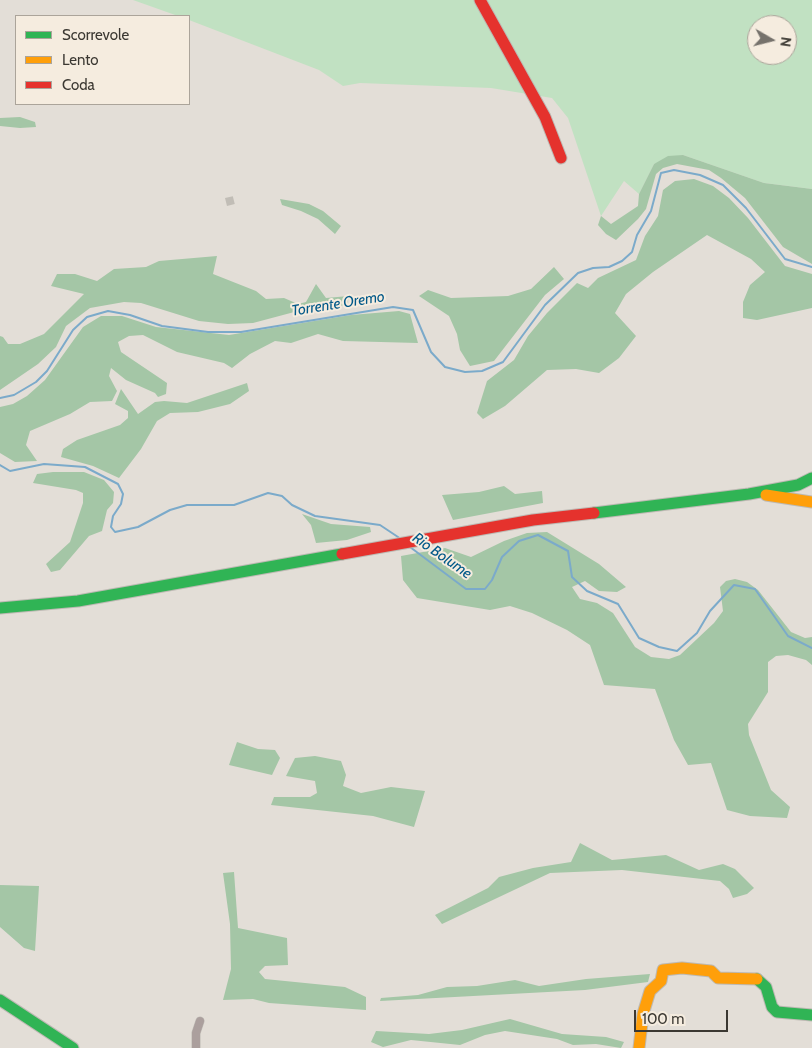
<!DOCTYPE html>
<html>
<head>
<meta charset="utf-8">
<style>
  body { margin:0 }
  #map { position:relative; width:812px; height:1048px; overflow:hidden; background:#e3ded7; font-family:Cabin,sans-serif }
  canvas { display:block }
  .legend { position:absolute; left:15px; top:15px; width:175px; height:90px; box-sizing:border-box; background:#f5ecdf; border:1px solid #aba49a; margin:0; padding:6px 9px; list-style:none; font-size:15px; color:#3b3832 }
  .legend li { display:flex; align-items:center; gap:10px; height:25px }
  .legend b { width:25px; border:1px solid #aba49a }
  .north { position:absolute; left:747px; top:15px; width:50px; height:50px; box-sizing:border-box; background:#f5ecdf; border:1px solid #aba49a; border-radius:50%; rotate:98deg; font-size:14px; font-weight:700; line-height:20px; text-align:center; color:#3b3832 }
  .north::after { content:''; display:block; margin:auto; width:18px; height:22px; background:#76726c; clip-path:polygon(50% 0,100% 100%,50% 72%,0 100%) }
  .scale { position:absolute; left:634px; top:1010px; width:94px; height:22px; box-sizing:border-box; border:2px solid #3b3832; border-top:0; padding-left:6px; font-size:15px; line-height:18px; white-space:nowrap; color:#3b3832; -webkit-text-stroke:4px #f5ecdf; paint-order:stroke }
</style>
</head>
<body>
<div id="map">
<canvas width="812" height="1048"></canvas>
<ul class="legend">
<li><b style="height:6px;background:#30b455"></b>Scorrevole</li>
<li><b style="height:6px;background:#ff9f0a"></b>Lento</li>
<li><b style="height:6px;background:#e5322d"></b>Coda</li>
</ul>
<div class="north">N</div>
<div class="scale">100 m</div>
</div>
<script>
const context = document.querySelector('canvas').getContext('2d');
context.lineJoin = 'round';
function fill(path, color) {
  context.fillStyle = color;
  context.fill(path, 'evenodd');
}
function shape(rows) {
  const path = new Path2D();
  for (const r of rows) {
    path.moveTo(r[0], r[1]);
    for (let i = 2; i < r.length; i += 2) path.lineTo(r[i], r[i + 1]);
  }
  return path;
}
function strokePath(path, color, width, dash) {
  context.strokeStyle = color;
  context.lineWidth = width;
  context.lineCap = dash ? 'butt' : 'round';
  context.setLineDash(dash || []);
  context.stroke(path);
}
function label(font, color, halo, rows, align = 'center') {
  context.font = font + ' Cabin,sans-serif';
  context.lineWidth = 4;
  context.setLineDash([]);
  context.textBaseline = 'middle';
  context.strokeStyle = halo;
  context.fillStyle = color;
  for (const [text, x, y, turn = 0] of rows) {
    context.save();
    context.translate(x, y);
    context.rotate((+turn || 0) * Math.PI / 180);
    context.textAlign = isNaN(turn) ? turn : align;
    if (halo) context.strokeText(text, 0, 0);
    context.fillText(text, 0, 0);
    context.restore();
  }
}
const green = shape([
  [133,0,812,0,812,189,764,183,683,155,654,164,639,194,624,181,601,216,568,118,552,98,491,88,360,83,343,86,319,70,189,20,189,16,178,16],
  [757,25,787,25,787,55,757,55]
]);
const forest = shape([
  [20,117,35,122,36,127,20,128,0,126,0,118],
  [683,155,764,183,812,189,812,264,783,247,745,198,721,178,709,170,677,164,663,168,656,174,646,209,638,219,616,240,606,234,598,225,601,216,611,224,638,206,639,194,654,164,668,156],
  [694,179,713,186,729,198,748,218,785,266,812,274,812,308,757,320,743,318,743,302,750,285,765,272,751,259,707,235,653,272,626,294,615,313,636,336,619,358,599,373,576,369,547,370,505,406,483,419,477,413,487,381,514,360,528,336,547,313,577,283,588,288,598,278,636,260,645,236,658,216,663,190,675,181],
  [280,199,309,204,323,211,341,226,335,234,318,219,301,211,282,205],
  [217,256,213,274,256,291,266,299,284,298,298,304,306,302,316,284,326,298,349,296,347,305,298,311,253,323,228,324,199,321,141,303,124,302,90,308,66,326,56,347,38,364,0,390,0,336,3,337,8,344,20,344,44,334,84,294,51,286,57,274,75,274,97,281,114,269,146,267,159,261],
  [554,267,564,279,545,295,494,361,470,366,460,350,457,334,449,316,419,296,428,290,451,298,508,296,531,289],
  [399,311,410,314,418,343,343,341,318,334,291,343,275,341,250,354,232,368,224,363,177,352,143,335,129,336,118,342,121,352,167,383,166,394,158,397,155,393,126,380,111,368,109,376,117,391,112,401,90,402,70,414,30,431,26,445,37,461,15,462,0,453,0,407,13,404,27,396,45,380,83,327,101,316,122,316,156,327,229,335,351,315],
  [247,383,249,391,230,404,198,412,170,413,157,421,141,449,119,478,93,466,61,457,63,449,77,440,120,425,128,418,128,411,115,404,121,389,138,414,155,402,164,401,187,403],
  [53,472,84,472,104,480,114,492,113,503,107,510,102,531,89,536,60,570,51,572,46,564,70,542,83,503,83,493,76,490,33,483,37,474],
  [504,486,515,494,542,491,543,503,453,520,442,495,479,492],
  [302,514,331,524,370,527,371,532,347,540,316,543,311,525],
  [547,532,599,564,626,587,617,592,599,591,585,581,572,587,580,599,597,603,613,613,635,647,651,657,669,659,680,655,714,623,723,611,720,587,726,581,735,579,747,582,758,590,791,632,805,638,812,637,812,665,806,660,788,655,776,656,768,662,768,692,748,724,749,735,771,790,790,807,787,818,750,816,727,810,711,763,688,765,674,740,655,689,604,685,590,645,567,630,532,613,510,606,490,610,417,598,403,580,401,556,445,548,471,557,504,541,527,533],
  [237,742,258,749,275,750,280,758,272,775,229,765],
  [315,756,341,761,346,775,343,786,361,793,391,787,425,791,414,827,373,816,271,805,274,797,310,797,317,793,315,781,286,776,295,758],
  [580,843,612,860,666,855,699,870,723,864,735,869,754,888,747,894,733,898,729,889,720,881,622,870,550,873,442,924,435,915,488,888,499,877,533,868,571,862],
  [234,872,238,928,287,938,288,965,265,966,259,972,265,979,345,987,366,997,366,1010,269,1003,253,999,223,1000,231,969,230,924,223,873],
  [0,885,39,886,35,951,24,948,0,927],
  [650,974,648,982,585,990,380,1001,381,998,418,995,447,987,477,986,515,980,539,986,586,979],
  [510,1019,562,1034,606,1037,624,1042,621,1048,596,1044,573,1045,557,1039,505,1031,485,1035,460,1045,411,1040,383,1047,371,1042,376,1031,429,1034,462,1030]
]);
const stream = shape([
  [0,398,14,395,36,382,47,371,73,330,87,317,108,311,130,315,162,326,208,332,241,332,393,307,413,310,431,352,445,367,465,372,482,371,503,362,545,305,578,273,593,268,609,267,622,261,632,252,637,235,651,211,661,173,674,170,700,175,723,185,746,208,785,259,812,267],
  [0,465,10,471,44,464,85,467,118,484,123,494,121,504,113,516,111,527,115,532,138,527,170,510,187,505,234,505,268,493,282,496,292,505,315,516,380,525,401,539],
  [410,547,466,589,485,589,492,580,502,557,519,541,538,535,568,551,572,577,587,591,618,604,639,638,659,647,677,651,697,633,710,611,734,585,755,589,788,636,812,648]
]);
const streetTunnel = shape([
  [226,202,234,200]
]);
const street = shape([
  [196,1048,196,1033,200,1021]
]);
const fast = shape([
  [594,513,749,494,798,485,812,478],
  [0,608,78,601,342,554],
  [757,979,766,987,772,1007,777,1012,812,1015],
  [0,1000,73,1048]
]);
const slow = shape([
  [766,495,812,502],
  [639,1048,643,1014,650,991,661,981,663,970,682,968,711,971,718,978,757,979]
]);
const jam = shape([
  [480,0,545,117,561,158],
  [342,554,533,520,594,513]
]);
const waterNames = [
  ["Torrente Oremo",338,304,-9],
  ["Rio Bolume",442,556,35]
];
fill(green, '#c1e1c2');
fill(forest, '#a4c6a6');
strokePath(stream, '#7baaca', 2);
strokePath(streetTunnel, '#c1bdb6', 8, [8, 4]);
strokePath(street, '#bdb9b3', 9);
strokePath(fast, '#bdb9b3', 13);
strokePath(slow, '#bdb9b3', 13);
strokePath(jam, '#bdb9b3', 13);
strokePath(street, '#ab9f9d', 8);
strokePath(fast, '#30b455', 11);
strokePath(slow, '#ff9f0a', 11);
strokePath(jam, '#e5322d', 11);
label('italic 15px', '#005888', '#f5ecdf', waterNames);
</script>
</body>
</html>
